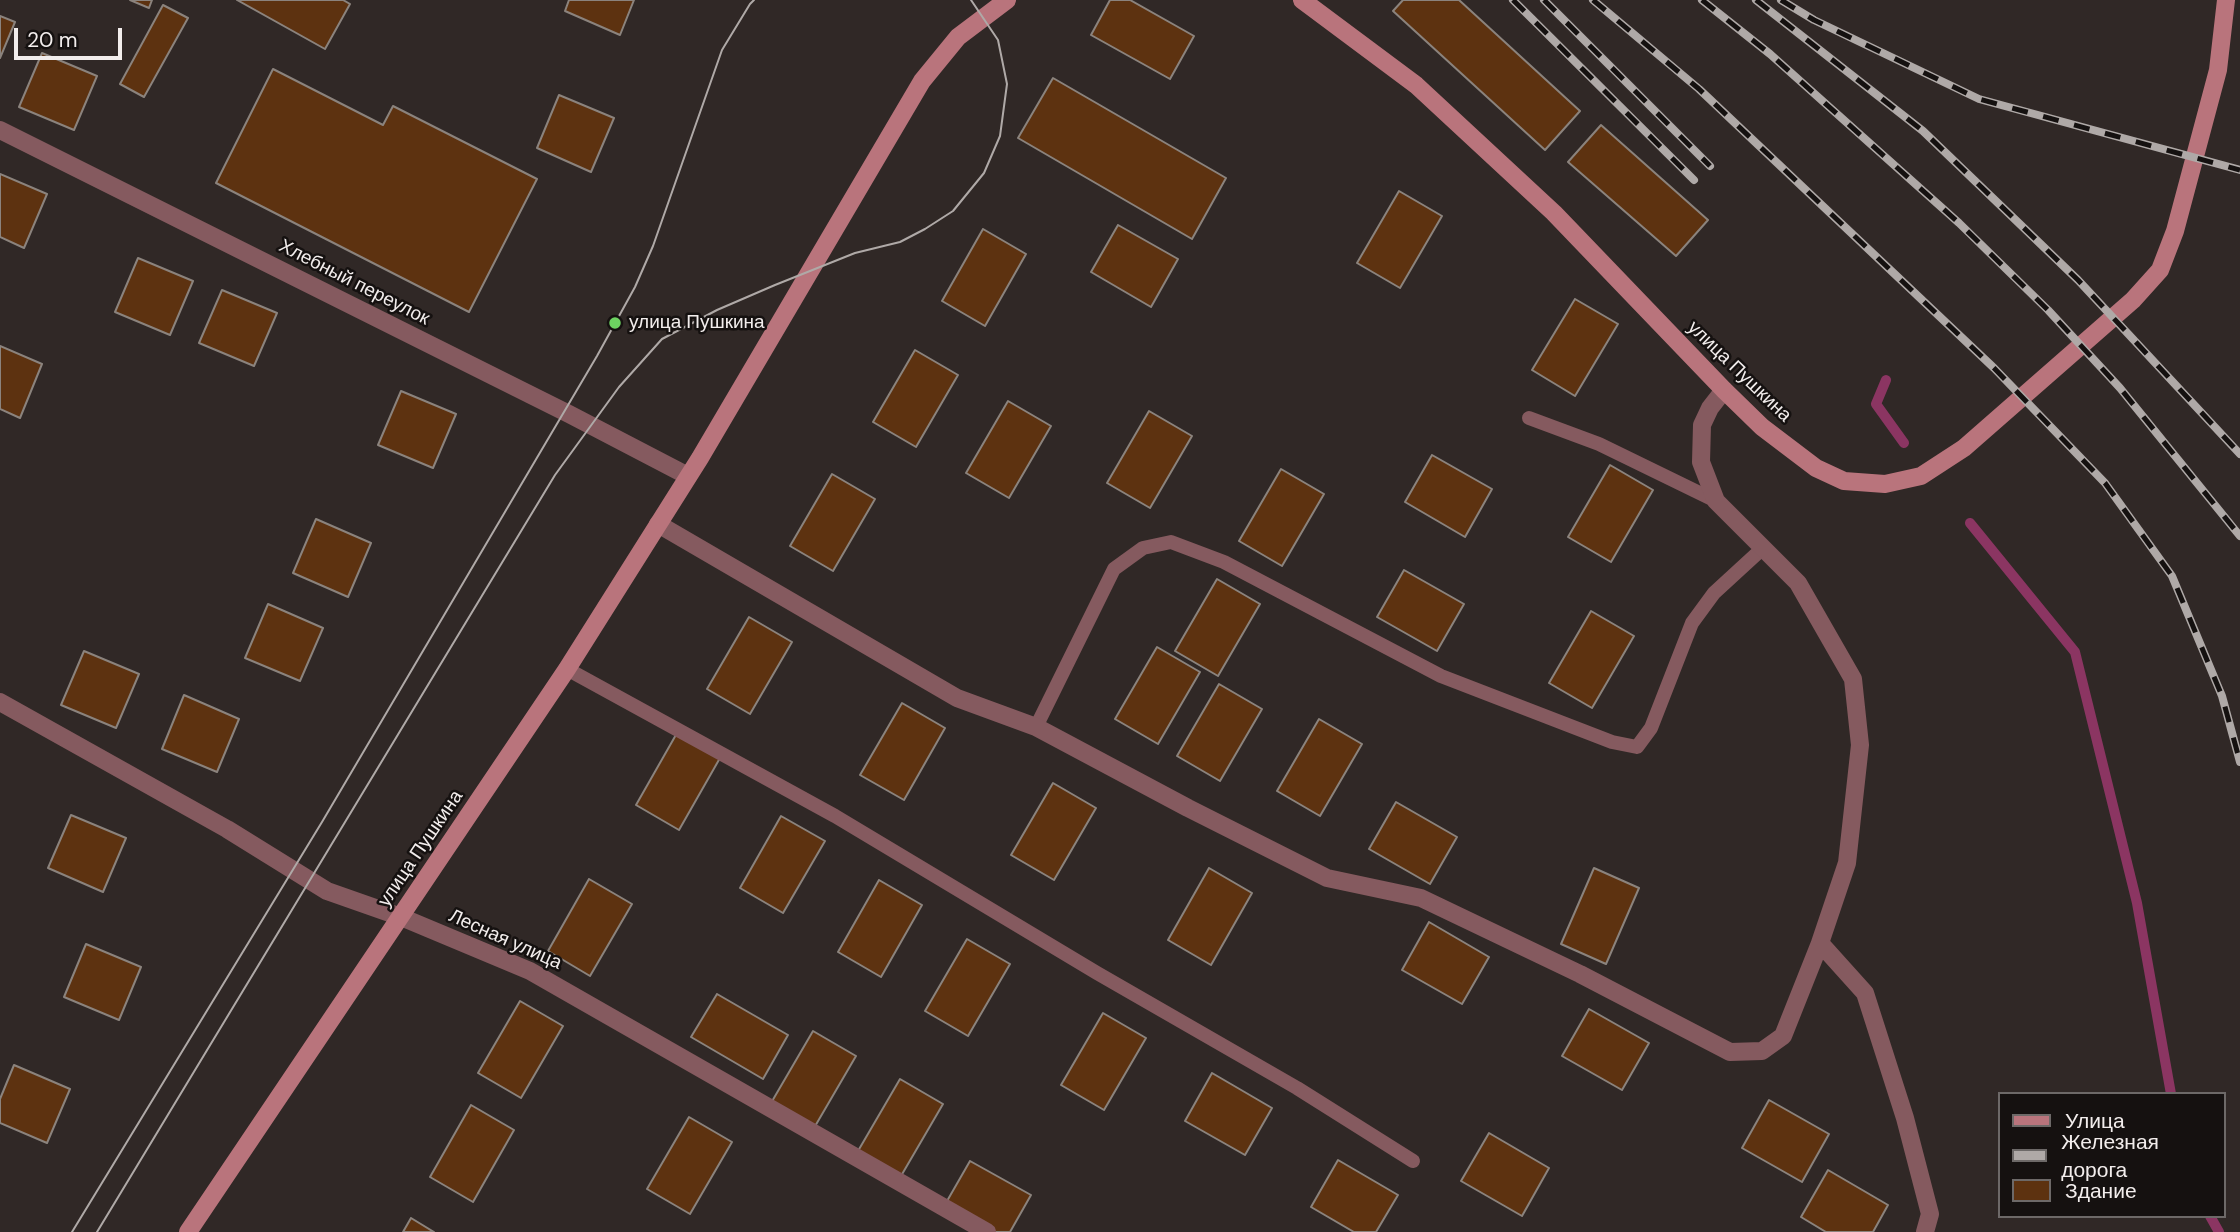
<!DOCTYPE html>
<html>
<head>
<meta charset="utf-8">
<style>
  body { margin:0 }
  #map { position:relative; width:2240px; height:1232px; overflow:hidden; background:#302826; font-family:"DM Sans",sans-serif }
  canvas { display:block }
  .legend { position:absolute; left:1998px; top:1092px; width:228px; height:126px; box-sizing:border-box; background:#151110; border:2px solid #6d6968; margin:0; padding:9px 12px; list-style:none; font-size:21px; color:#f2edec }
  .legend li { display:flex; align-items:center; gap:14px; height:35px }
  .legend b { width:35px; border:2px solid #6d6968 }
  .scale { position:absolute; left:14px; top:28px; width:108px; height:32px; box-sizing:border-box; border:4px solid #f2edec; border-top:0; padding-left:9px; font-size:21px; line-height:24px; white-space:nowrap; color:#f2edec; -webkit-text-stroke:5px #151110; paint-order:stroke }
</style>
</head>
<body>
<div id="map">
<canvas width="2240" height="1232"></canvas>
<ul class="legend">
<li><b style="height:9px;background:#b9747c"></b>Улица</li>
<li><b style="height:9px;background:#afa9a7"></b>Железная дорога</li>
<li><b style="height:19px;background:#5d3210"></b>Здание</li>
</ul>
<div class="scale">20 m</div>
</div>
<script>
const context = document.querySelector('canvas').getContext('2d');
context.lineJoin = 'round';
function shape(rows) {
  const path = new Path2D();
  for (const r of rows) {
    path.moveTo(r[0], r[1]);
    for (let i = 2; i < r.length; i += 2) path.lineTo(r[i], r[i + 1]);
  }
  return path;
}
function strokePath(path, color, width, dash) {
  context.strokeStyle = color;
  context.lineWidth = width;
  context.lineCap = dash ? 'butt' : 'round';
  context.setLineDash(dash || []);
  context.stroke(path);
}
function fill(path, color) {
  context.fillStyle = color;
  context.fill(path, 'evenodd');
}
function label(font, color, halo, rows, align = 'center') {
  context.font = font + ' "DM Sans",sans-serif';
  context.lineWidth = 5;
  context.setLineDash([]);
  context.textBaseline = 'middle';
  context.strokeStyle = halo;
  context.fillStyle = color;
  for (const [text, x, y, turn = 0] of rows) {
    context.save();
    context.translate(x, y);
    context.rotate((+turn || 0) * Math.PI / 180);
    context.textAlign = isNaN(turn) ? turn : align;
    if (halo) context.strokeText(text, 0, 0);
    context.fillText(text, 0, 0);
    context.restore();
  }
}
const stream = shape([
  [1886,380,1876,404,1904,443],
  [1970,523,2075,652,2137,903,2171,1094],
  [2210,1216,2219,1232]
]);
const building = shape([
  [130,0,152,0,149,8,130,0],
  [237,0,343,0,350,4,325,49,237,0],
  [569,0,634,0,620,35,565,11,569,0],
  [1110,0,1130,0,1194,36,1170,79,1091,35,1110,0],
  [1403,0,1459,0,1580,111,1545,150,1393,11,1403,0],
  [163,5,188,18,144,97,120,84,163,5],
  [0,16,15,22,0,58,0,16],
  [42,53,97,76,74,130,19,107,42,53],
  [273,69,383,125,393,106,537,179,469,312,216,183,273,69],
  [1053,78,1226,178,1192,239,1018,138,1053,78],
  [559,95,614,118,591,172,537,148,559,95],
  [1601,125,1708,220,1676,256,1568,162,1601,125],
  [0,174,47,194,24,248,0,237,0,174],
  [1399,191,1442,216,1400,288,1357,263,1399,191],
  [1118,225,1178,259,1151,307,1091,272,1118,225],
  [983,229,1026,254,985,326,942,301,983,229],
  [138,258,193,281,170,335,115,312,138,258],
  [222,290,277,313,254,366,199,343,222,290],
  [1575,299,1618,324,1575,396,1532,370,1575,299],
  [0,346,42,364,20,418,0,409,0,346],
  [915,350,958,375,916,447,873,422,915,350],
  [401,391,456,414,433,468,378,445,401,391],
  [1008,401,1051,426,1009,498,966,473,1008,401],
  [1149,411,1192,436,1150,508,1107,483,1149,411],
  [1432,455,1492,489,1465,537,1405,502,1432,455],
  [1610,465,1653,490,1611,562,1568,537,1610,465],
  [1281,469,1324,494,1282,566,1239,541,1281,469],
  [832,474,875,499,833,571,790,546,832,474],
  [316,519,371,543,348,597,293,573,316,519],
  [1404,570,1464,604,1437,651,1377,617,1404,570],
  [1217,579,1260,604,1218,676,1175,651,1217,579],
  [268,604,323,628,300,681,245,658,268,604],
  [1591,611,1634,636,1592,708,1549,683,1591,611],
  [749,617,792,642,750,714,707,689,749,617],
  [1157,647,1200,672,1158,744,1115,719,1157,647],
  [84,651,139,674,116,728,61,705,84,651],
  [1219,684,1262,709,1220,781,1177,756,1219,684],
  [184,695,239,719,217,772,162,749,184,695],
  [902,703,945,728,904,800,860,775,902,703],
  [1319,719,1362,744,1320,816,1277,791,1319,719],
  [677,733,720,758,679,830,636,805,677,733],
  [1053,783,1096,808,1054,880,1011,855,1053,783],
  [1396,802,1457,837,1430,884,1369,849,1396,802],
  [71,815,126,838,103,892,48,868,71,815],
  [781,816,825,841,783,913,740,888,781,816],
  [1209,868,1252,893,1211,965,1168,940,1209,868],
  [1594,868,1639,888,1606,964,1561,944,1594,868],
  [589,879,632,904,590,976,548,951,589,879],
  [879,880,922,905,881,977,838,952,879,880],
  [1429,922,1489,957,1462,1004,1402,970,1429,922],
  [967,939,1010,964,968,1036,925,1011,967,939],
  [86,944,141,967,119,1020,64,997,86,944],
  [717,994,788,1035,763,1079,691,1037,717,994],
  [520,1001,563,1026,521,1098,478,1073,520,1001],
  [1589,1009,1649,1043,1622,1090,1562,1056,1589,1009],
  [1103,1013,1146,1038,1104,1110,1061,1085,1103,1013],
  [813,1031,856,1056,814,1128,771,1103,813,1031],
  [14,1065,70,1089,47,1143,0,1123,0,1099,14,1065],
  [1212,1073,1272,1108,1245,1155,1185,1121,1212,1073],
  [900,1079,943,1104,901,1176,858,1151,900,1079],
  [1769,1100,1829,1134,1802,1182,1742,1148,1769,1100],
  [471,1105,514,1130,473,1202,430,1177,471,1105],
  [689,1117,732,1142,690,1214,647,1189,689,1117],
  [1489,1133,1549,1168,1522,1216,1461,1181,1489,1133],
  [1338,1160,1398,1195,1376,1232,1354,1232,1311,1207,1338,1160],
  [970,1161,1031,1195,1010,1232,985,1232,943,1208,970,1161],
  [1828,1170,1888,1205,1873,1232,1826,1232,1801,1217,1828,1170],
  [411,1218,434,1232,403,1232,411,1218]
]);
const lane = shape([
  [1529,418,1599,444,1716,501],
  [567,669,835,816,1097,973,1297,1088,1413,1161],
  [1036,727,1114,569,1143,548,1171,542,1224,562,1441,676,1612,742,1637,747,1651,728,1692,623,1714,593,1763,548]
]);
const street = shape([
  [0,130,569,414,688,476],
  [1724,390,1710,408,1702,425,1701,462,1716,501,1798,583,1853,679,1860,745,1847,863,1820,943,1865,993,1905,1118,1930,1214,1925,1232],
  [658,524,957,698,1036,727,1188,808,1327,878,1421,898,1580,974,1730,1052,1762,1051,1783,1036,1820,943],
  [0,702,227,829,327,891,401,917,530,971,987,1232]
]);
const secondary = shape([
  [1302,0,1416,85,1554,213,1724,390,1762,427,1816,468,1844,481,1885,484,1921,476,1964,448,2133,300,2160,270,2175,231,2218,70,2226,0],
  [188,1232,567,669,700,458,922,81,958,37,1007,0]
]);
const tram = shape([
  [72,1232,322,822,597,356,635,287,653,246,722,50,750,4,754,0],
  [97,1232,555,475,619,387,662,339,717,310,775,285,855,253,900,242,925,229,953,211,984,173,1000,136,1007,84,998,40,971,0]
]);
const rail = shape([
  [1513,0,1694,180],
  [1544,0,1710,166],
  [1593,0,1699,89,1994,368,2105,483,2172,576,2222,696,2240,762],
  [1702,0,1770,54,1959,223,2048,310,2120,388,2240,536],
  [1756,0,1923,131,2078,280,2240,454],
  [1781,0,1814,20,1979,99,2240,170]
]);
const markers = [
  [615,323,7,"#6dd361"]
];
const streetNames = [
  ["Хлебный переулок",354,283,27],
  ["улица Пушкина",1739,372,44],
  ["улица Пушкина",421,849,-56],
  ["Лесная улица",505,940,24]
];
const poiNames = [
  ["улица Пушкина",629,323]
];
strokePath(stream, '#8b3562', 10);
fill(building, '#5d3210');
strokePath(building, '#8b837d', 2);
strokePath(lane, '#855a5f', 14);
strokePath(street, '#855a5f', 18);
strokePath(secondary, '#b9747c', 18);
strokePath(tram, '#afa9a7', 2);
strokePath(rail, '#afa9a7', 8);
strokePath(rail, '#151110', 5, [16]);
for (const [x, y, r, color] of markers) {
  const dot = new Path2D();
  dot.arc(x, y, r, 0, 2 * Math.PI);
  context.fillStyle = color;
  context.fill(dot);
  strokePath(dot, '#151110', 2.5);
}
label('19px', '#f2edec', '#151110', streetNames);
label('19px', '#f2edec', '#151110', poiNames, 'left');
</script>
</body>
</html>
